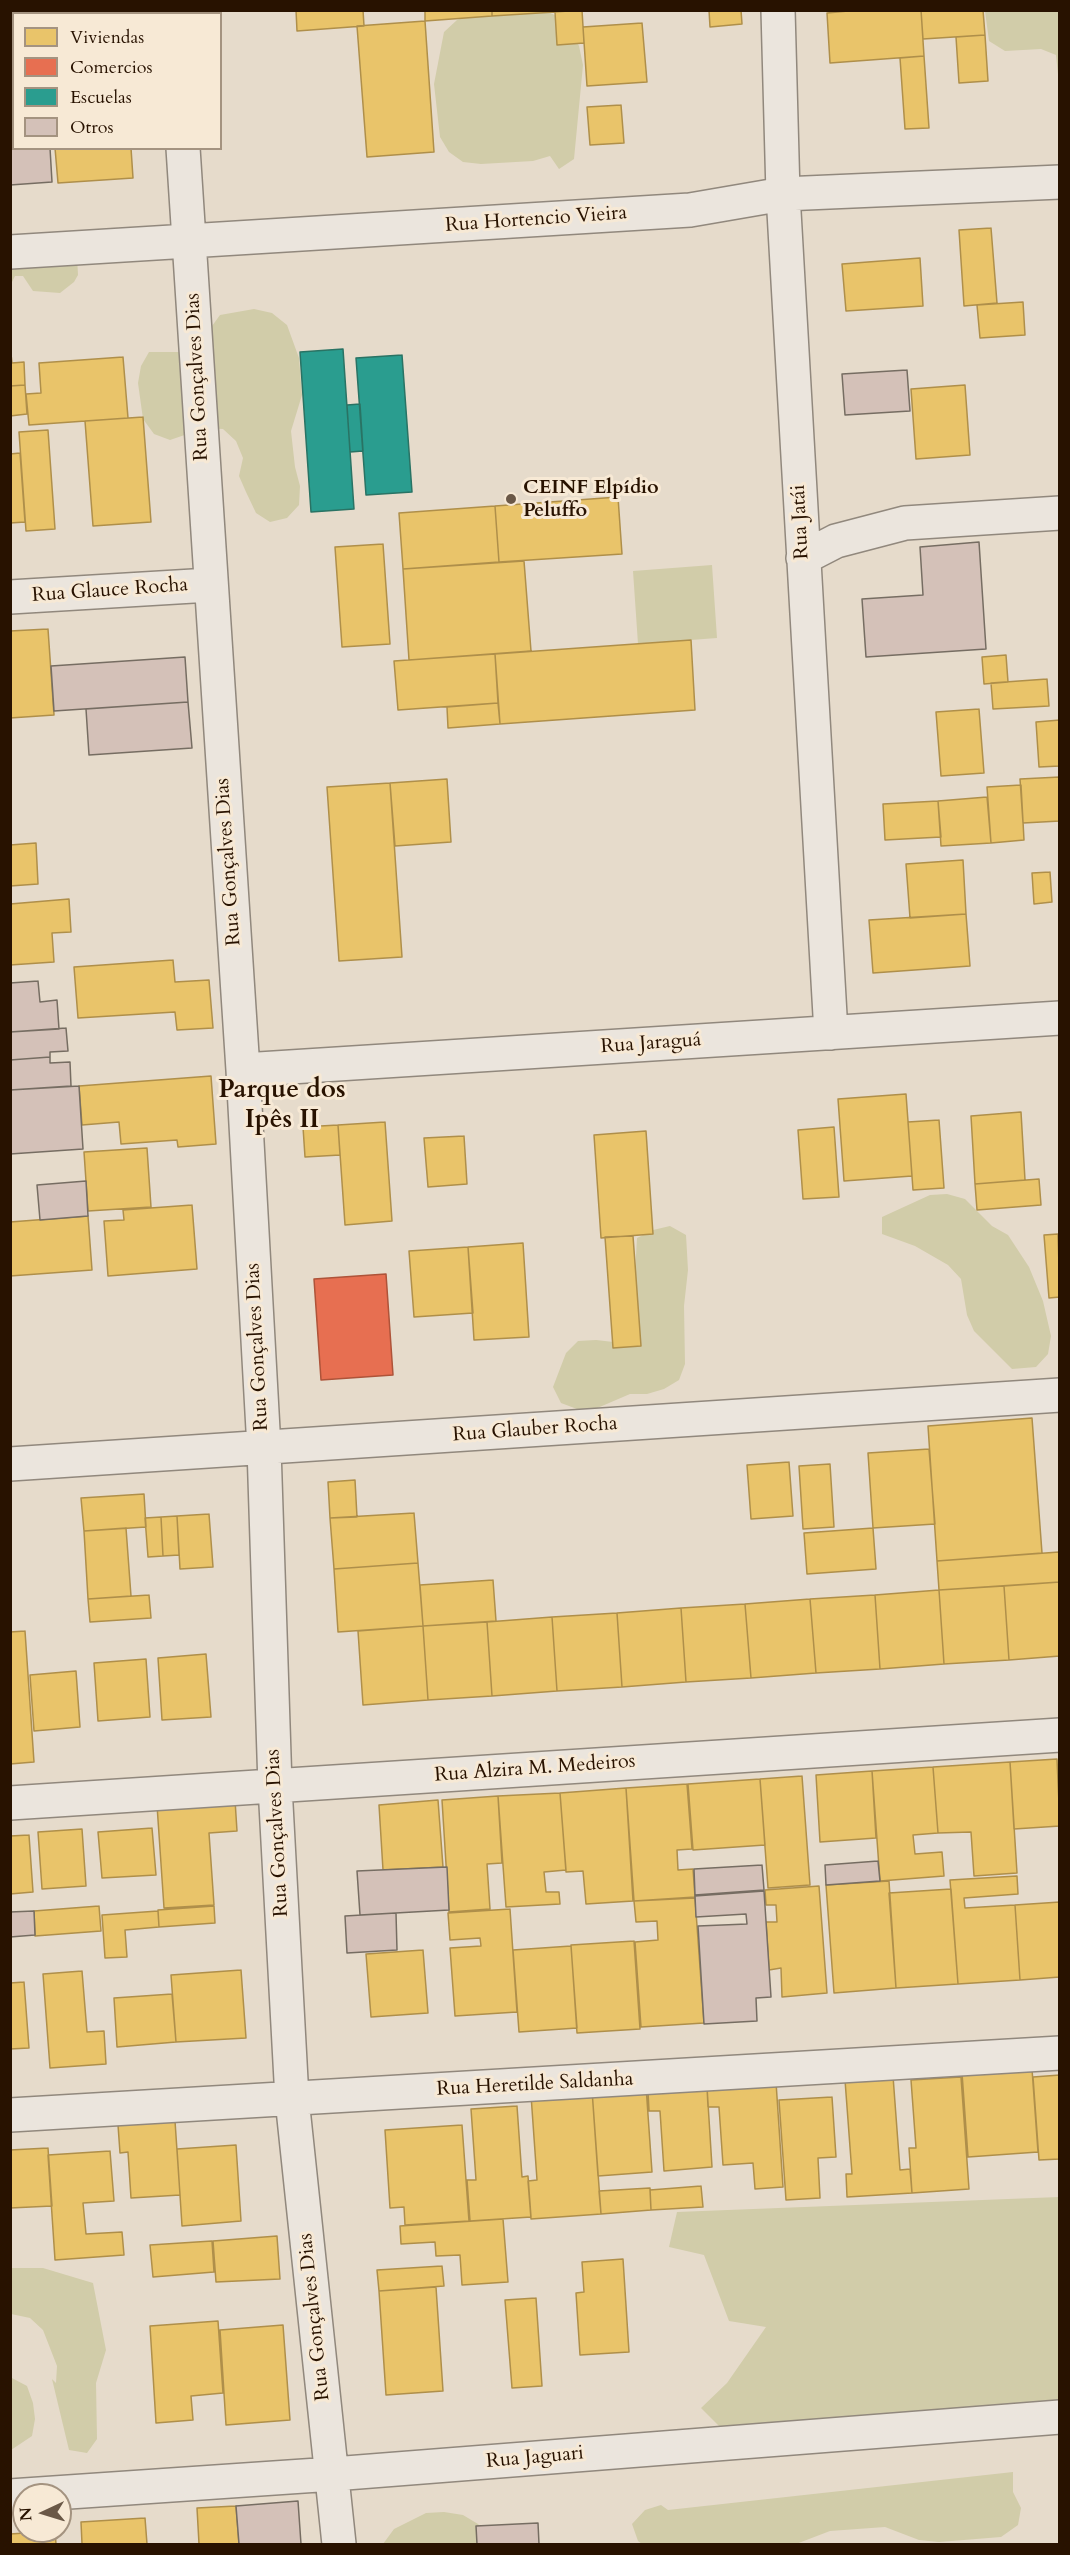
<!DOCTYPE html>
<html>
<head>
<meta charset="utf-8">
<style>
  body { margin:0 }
  #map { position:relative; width:1070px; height:2555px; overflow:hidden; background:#e6dbcb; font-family:Cardo,serif }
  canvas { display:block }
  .frame { position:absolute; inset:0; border:12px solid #281200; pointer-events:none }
  .legend { position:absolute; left:12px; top:12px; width:210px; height:138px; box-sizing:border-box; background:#f7e9d5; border:2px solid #a49380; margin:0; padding:8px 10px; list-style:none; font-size:18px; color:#281200 }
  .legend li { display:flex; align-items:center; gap:12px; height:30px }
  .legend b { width:30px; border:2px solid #a49380 }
  .north { position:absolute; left:12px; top:2483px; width:60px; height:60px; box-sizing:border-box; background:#f7e9d5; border:2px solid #a49380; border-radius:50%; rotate:266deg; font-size:16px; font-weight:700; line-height:24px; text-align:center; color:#281200 }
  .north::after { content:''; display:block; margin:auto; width:21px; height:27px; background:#6a5847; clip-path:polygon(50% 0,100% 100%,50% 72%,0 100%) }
</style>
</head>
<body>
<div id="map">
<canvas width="1070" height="2555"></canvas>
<div class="frame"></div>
<ul class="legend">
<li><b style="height:16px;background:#e9c46a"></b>Viviendas</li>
<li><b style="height:16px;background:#e76f51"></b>Comercios</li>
<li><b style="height:16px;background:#2a9d8f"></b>Escuelas</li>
<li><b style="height:16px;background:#d4c1b8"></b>Otros</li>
</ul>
<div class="north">N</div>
</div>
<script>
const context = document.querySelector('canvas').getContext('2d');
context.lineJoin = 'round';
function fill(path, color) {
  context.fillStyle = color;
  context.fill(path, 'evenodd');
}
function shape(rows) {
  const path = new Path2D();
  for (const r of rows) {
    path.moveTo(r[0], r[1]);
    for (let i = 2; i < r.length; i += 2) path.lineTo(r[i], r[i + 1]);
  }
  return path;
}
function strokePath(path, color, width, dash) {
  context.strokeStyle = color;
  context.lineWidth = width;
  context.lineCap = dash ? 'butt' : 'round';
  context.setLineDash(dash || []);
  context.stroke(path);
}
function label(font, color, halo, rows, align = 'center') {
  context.font = font + ' Cardo,serif';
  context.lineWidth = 6;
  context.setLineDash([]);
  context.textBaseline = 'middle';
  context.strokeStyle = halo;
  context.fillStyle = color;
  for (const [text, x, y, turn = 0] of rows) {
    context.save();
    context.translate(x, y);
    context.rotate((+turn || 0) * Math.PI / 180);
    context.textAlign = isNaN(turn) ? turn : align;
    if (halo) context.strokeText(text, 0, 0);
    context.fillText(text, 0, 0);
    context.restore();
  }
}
const green = shape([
  [546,11,559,17,571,30,579,46,583,65,574,159,559,169,550,156,533,161,481,164,463,162,449,152,440,137,434,84,444,32,457,20,473,14],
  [985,11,1059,11,1059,84,1056,55,1041,49,1005,51,989,41],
  [11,248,77,257,78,275,74,282,60,293,33,291,23,276,15,276,11,284],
  [254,309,272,313,287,325,299,358,302,395,291,431,295,467,300,486,299,505,287,518,270,522,256,513,246,492,239,476,243,458,236,441,223,429,205,428,170,440,154,434,143,419,138,383,141,366,149,352,184,352,199,344,220,315],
  [712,565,717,638,638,644,633,571],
  [947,1194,965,1199,992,1226,1008,1235,1029,1267,1043,1301,1051,1336,1048,1354,1036,1367,1012,1369,974,1331,967,1315,961,1279,948,1265,915,1246,882,1234,882,1217,930,1195],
  [670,1226,686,1235,688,1270,684,1306,685,1364,679,1380,664,1389,647,1394,630,1394,595,1409,577,1409,561,1403,553,1387,566,1353,578,1341,596,1340,631,1344,637,1238,653,1230],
  [1059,2197,1059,2406,725,2432,701,2408,727,2383,766,2327,729,2321,704,2255,669,2247,677,2212],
  [11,2268,43,2268,93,2283,106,2350,96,2383,97,2439,87,2453,69,2450,52,2379,56,2383,57,2366,43,2330,30,2318,11,2314],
  [10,2377,27,2386,33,2403,35,2419,32,2436,11,2450],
  [1013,2472,1013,2492,1021,2508,1018,2525,1001,2537,939,2542,919,2540,885,2527,830,2531,796,2544,642,2544,638,2541,632,2524,645,2510,661,2505,668,2510],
  [444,2512,463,2515,478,2524,490,2538,491,2544,383,2544,394,2529,426,2513]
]);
const homes = shape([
  [10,10,43,10,44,14,14,14,14,35,10,35,10,10],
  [47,10,137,10,137,14,47,14,47,10],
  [296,10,363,10,364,26,297,31,296,10],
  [425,10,492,10,492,16,425,21,425,10],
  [492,10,555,10,555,12,492,16,492,10],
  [582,10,584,43,557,45,555,12,582,10],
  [709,10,741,10,742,24,710,27,709,10],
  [859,10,921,10,924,56,830,63,827,13,859,10],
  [921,10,983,10,985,35,923,39,921,10],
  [425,21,434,152,367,157,357,26,425,21],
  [642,23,647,82,587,86,583,27,642,23],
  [985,35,988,81,959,83,956,37,985,35],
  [10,51,14,51,14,125,10,125,10,51],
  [924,56,929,128,905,129,900,58,924,56],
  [621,105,624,143,590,145,587,107,621,105],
  [55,148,131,148,133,178,58,183,55,148],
  [991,228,997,303,964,306,959,230,991,228],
  [920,258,923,306,846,311,842,264,920,258],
  [1023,302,1025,335,980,338,977,305,1023,302],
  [10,345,12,363,24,362,25,385,10,386,10,345],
  [123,357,128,418,29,425,26,394,41,393,39,363,123,357],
  [25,385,27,414,10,416,10,386,25,385],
  [965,385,970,455,916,459,911,389,965,385],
  [143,417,151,522,93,526,85,421,143,417],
  [48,430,55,529,26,531,19,432,48,430],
  [20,453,25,522,10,523,10,454,20,453],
  [618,497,622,554,499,562,495,506,618,497],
  [495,506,499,562,403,569,399,513,495,506],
  [383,544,390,644,342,647,335,547,383,544],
  [524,561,531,651,409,660,403,569,524,561],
  [48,629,54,715,10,718,10,631,48,629],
  [691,640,695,710,500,724,495,654,691,640],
  [495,654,498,703,398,710,394,661,495,654],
  [1006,655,1008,682,984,684,982,657,1006,655],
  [1047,679,1049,706,993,709,991,683,1047,679],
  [498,703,500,724,448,728,447,707,498,703],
  [979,709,984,773,941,776,936,712,979,709],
  [1060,720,1060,766,1039,767,1036,722,1060,720],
  [1060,777,1060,821,1023,823,1020,779,1060,777],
  [447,779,451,842,395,846,390,783,447,779],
  [390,783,402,957,339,961,327,787,390,783],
  [1021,785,1024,840,991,843,987,787,1021,785],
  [987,797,991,843,941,846,938,801,987,797],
  [938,801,941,837,885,840,883,804,938,801],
  [36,843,38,884,10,886,10,845,36,843],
  [963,860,966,914,910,918,906,864,963,860],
  [1050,872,1052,902,1034,904,1032,873,1050,872],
  [69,899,71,932,52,933,54,962,10,965,10,904,69,899],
  [966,914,970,966,873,973,869,920,966,914],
  [173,960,175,982,209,980,213,1028,177,1030,175,1012,78,1018,74,967,173,960],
  [211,1076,216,1144,178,1147,177,1140,121,1144,119,1122,82,1125,79,1086,211,1076],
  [906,1094,912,1176,844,1181,838,1099,906,1094],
  [1021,1112,1025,1180,975,1184,971,1116,1021,1112],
  [939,1120,944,1188,913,1190,908,1122,939,1120],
  [385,1122,392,1221,345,1225,338,1125,385,1122],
  [338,1125,340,1155,305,1157,303,1127,338,1125],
  [834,1127,839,1197,803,1199,798,1130,834,1127],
  [646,1131,653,1234,601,1238,594,1135,646,1131],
  [464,1136,467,1184,428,1187,424,1138,464,1136],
  [147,1148,151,1207,88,1211,84,1152,147,1148],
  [1039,1179,1041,1205,977,1210,975,1184,1039,1179],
  [192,1205,197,1269,108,1276,104,1221,124,1220,123,1210,192,1205],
  [88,1216,92,1270,10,1276,10,1222,88,1216],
  [1058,1234,1060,1297,1049,1298,1044,1235,1058,1234],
  [633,1236,641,1346,613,1348,605,1237,633,1236],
  [523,1243,529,1337,474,1340,468,1247,523,1243],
  [468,1247,473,1313,414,1317,409,1251,468,1247],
  [1032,1418,1042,1553,937,1561,928,1426,1032,1418],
  [929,1449,935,1524,873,1528,868,1453,929,1449],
  [789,1462,793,1516,751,1519,747,1465,789,1462],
  [830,1464,834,1527,803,1529,799,1466,830,1464],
  [355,1480,357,1517,330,1518,328,1482,355,1480],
  [144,1494,146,1527,84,1531,81,1498,144,1494],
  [414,1513,418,1563,334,1569,330,1518,414,1513],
  [209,1514,213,1567,180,1569,177,1516,209,1514],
  [177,1516,179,1555,163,1556,161,1517,177,1516],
  [161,1517,163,1556,148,1557,145,1518,161,1517],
  [126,1528,131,1596,88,1599,84,1531,126,1528],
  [873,1528,876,1569,807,1574,804,1533,873,1528],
  [1059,1552,1060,1582,939,1590,937,1561,1059,1552],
  [418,1563,423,1626,338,1632,334,1569,418,1563],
  [493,1580,496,1621,423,1626,420,1585,493,1580],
  [1060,1582,1060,1656,1009,1660,1004,1586,1060,1582],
  [1004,1586,1009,1660,944,1664,939,1590,1004,1586],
  [939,1590,944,1664,880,1669,875,1595,939,1590],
  [149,1595,151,1618,90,1622,88,1599,149,1595],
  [875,1595,880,1669,816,1673,810,1599,875,1595],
  [810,1599,816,1673,751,1678,745,1604,810,1599],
  [745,1604,751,1678,686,1682,681,1608,745,1604],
  [681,1608,686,1682,622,1687,617,1613,681,1608],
  [617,1613,622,1687,557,1691,552,1617,617,1613],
  [552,1617,557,1691,492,1696,487,1622,552,1617],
  [487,1622,492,1696,428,1700,423,1626,487,1622],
  [423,1626,428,1700,363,1705,358,1631,423,1626],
  [25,1631,34,1762,10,1764,10,1632,25,1631],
  [206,1654,211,1717,162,1720,158,1658,206,1654],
  [146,1659,150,1717,98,1721,94,1663,146,1659],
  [76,1671,80,1727,34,1731,30,1675,76,1671],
  [1057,1759,1060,1826,1014,1829,1010,1762,1057,1759],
  [1010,1762,1017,1873,974,1876,971,1832,938,1833,933,1767,1010,1762],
  [933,1767,938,1833,913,1835,915,1854,942,1852,944,1876,880,1881,872,1771,933,1767],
  [872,1771,876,1838,820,1842,816,1775,872,1771],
  [802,1776,810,1885,768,1888,760,1779,802,1776],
  [760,1779,765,1845,693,1850,688,1784,760,1779],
  [687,1784,692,1849,677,1850,678,1870,693,1869,695,1897,634,1901,626,1788,687,1784],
  [626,1788,633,1901,586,1904,583,1871,566,1872,560,1793,626,1788],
  [560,1793,566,1870,544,1872,546,1892,559,1892,560,1904,506,1907,498,1796,560,1793],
  [498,1796,502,1863,487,1864,490,1909,449,1912,442,1800,498,1796],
  [235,1800,237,1831,209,1833,214,1905,164,1908,157,1805,235,1800],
  [438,1800,443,1867,383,1870,379,1805,438,1800],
  [152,1828,156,1875,102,1878,98,1832,152,1828],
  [82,1829,86,1886,42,1889,38,1832,82,1829],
  [29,1835,33,1892,10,1894,10,1836,29,1835],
  [1017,1876,1018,1894,964,1898,965,1908,1015,1905,1020,1980,958,1984,950,1880,1017,1876],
  [889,1881,896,1988,834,1993,826,1885,889,1881],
  [819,1886,827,1993,782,1997,781,1968,769,1970,766,1922,777,1922,776,1905,766,1905,765,1890,819,1886],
  [951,1889,958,1984,896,1988,889,1893,951,1889],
  [695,1898,704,2023,641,2027,635,1942,658,1940,657,1921,636,1922,634,1901,695,1898],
  [1060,1902,1060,1977,1020,1980,1015,1905,1060,1902],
  [99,1906,101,1931,35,1936,34,1911,99,1906],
  [214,1906,215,1923,159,1927,158,1910,214,1906],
  [510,1909,517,2012,455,2016,450,1948,481,1946,480,1938,450,1940,448,1913,510,1909],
  [158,1911,159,1927,125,1930,127,1957,105,1958,102,1915,158,1911],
  [634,1941,640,2029,577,2033,571,1945,634,1941],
  [571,1946,577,2028,519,2032,513,1950,571,1946],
  [423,1950,428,2013,371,2017,366,1954,423,1950],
  [241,1970,246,2038,176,2042,171,1975,241,1970],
  [82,1971,87,2032,104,2031,106,2064,50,2068,43,1974,82,1971],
  [24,1982,29,2048,10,2049,10,1983,24,1982],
  [172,1994,176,2042,117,2047,114,1998,172,1994],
  [1032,2069,1038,2152,968,2157,962,2073,1032,2069],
  [1060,2075,1060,2159,1039,2160,1033,2077,1060,2075],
  [893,2076,900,2170,910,2169,912,2193,847,2197,846,2174,852,2174,845,2080,893,2076],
  [961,2077,969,2189,912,2193,909,2148,916,2148,911,2080,961,2077],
  [776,2082,783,2187,755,2189,753,2163,723,2165,719,2107,708,2107,707,2087,776,2082],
  [646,2086,652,2172,598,2176,592,2090,646,2086],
  [707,2087,712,2167,664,2171,660,2111,649,2111,648,2091,707,2087],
  [592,2090,601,2214,531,2219,528,2181,537,2180,531,2095,592,2090],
  [832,2097,836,2157,818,2158,820,2198,786,2200,779,2100,832,2097],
  [517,2106,522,2177,528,2176,531,2217,470,2221,467,2180,476,2180,471,2109,517,2106],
  [175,2121,180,2195,131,2198,128,2152,120,2153,118,2125,175,2121],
  [462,2125,469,2221,405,2225,404,2207,390,2208,385,2130,462,2125],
  [236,2145,241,2221,182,2226,177,2149,236,2145],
  [48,2148,52,2206,10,2208,10,2150,48,2148],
  [110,2151,114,2201,83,2203,86,2234,122,2232,124,2255,55,2260,48,2155,110,2151],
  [701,2186,703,2207,651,2210,650,2190,701,2186],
  [650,2188,651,2210,601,2214,599,2191,650,2188],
  [503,2219,508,2282,462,2285,460,2255,436,2256,435,2242,401,2244,400,2226,503,2219],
  [277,2236,280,2279,216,2282,213,2241,277,2236],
  [212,2241,214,2272,153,2277,150,2245,212,2241],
  [623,2259,629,2352,580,2355,576,2293,584,2292,582,2262,623,2259],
  [442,2266,444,2286,379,2291,377,2270,442,2266],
  [436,2287,443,2391,386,2395,379,2291,436,2287],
  [536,2298,542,2386,512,2388,505,2300,536,2298],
  [218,2321,223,2393,191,2396,193,2420,156,2423,150,2326,218,2321],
  [283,2325,290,2420,226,2425,220,2330,283,2325],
  [236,2506,239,2544,199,2544,197,2508,236,2506],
  [145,2518,147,2544,82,2544,81,2522,145,2518],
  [55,2531,56,2544,10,2544,10,2534,55,2531]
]);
const shops = shape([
  [386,1274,393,1375,321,1380,314,1279,386,1274]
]);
const schools = shape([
  [343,349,354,509,311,512,300,352,343,349],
  [402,355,412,492,366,495,356,358,402,355],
  [360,404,363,451,350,452,347,405,360,404]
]);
const building = shape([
  [10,145,14,145,14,148,50,148,52,182,10,185,10,145],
  [907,370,910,411,845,415,842,374,907,370],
  [979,542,986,649,866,657,862,599,923,595,920,547,979,542],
  [185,657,188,702,54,711,51,666,185,657],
  [188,702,192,748,89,755,86,709,188,702],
  [38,981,40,1002,57,1000,59,1029,10,1032,10,983,38,981],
  [66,1028,68,1051,50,1052,50,1057,10,1060,10,1032,66,1028],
  [50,1057,50,1063,70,1062,71,1086,10,1090,10,1060,50,1057],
  [79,1086,83,1149,10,1154,10,1090,79,1086],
  [86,1181,88,1216,40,1220,37,1185,86,1181],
  [878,1861,880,1881,826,1885,825,1865,878,1861],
  [762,1865,764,1890,695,1895,694,1869,762,1865],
  [447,1867,449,1910,360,1915,357,1871,447,1867],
  [764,1891,771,1997,756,1998,757,2021,704,2024,698,1926,747,1924,746,1914,696,1917,695,1896,764,1891],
  [34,1911,35,1935,10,1937,10,1912,34,1911],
  [396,1913,397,1950,347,1953,345,1916,396,1913],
  [298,2501,301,2544,239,2544,236,2506,298,2501],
  [538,2523,539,2544,477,2544,476,2526,538,2523]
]);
const street = shape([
  [173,10,173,14],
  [778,10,783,194,831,1033],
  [183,148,243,1070,264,1448,275,1786,292,2099,339,2544],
  [10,252,690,210,783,194,1060,182],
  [803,558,836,541,905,523,1060,513],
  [10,597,210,585],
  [243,1070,1060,1018],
  [10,1464,1060,1395],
  [10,1803,1060,1735],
  [10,2115,1060,2053],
  [10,2496,333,2474,1060,2417]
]);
const markers = [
  [511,499,6,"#6a5847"]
];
const streetNames = [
  ["Rua Hortencio Vieira",536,220,-4],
  ["Rua Gonçalves Dias",198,377,-93],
  ["Rua Jatái",801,522,-93],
  ["Rua Glauce Rocha",110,591,-4],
  ["Rua Gonçalves Dias",229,862,-94],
  ["Rua Jaraguá",651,1044,-4],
  ["Rua Gonçalves Dias",258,1347,-93],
  ["Rua Glauber Rocha",535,1430,-4],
  ["Rua Alzira M. Medeiros",535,1769,-4],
  ["Rua Gonçalves Dias",278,1833,-93],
  ["Rua Heretilde Saldanha",535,2085,-3],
  ["Rua Gonçalves Dias",315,2317,-96],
  ["Rua Jaguari",535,2458,-5]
];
const poiNames = [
  ["CEINF Elpídio",523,488],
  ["Peluffo",523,511]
];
const districtNames = [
  ["Parque dos",282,1091],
  ["Ipês II",282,1121]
];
fill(green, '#d1cca9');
fill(homes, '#e9c46a');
strokePath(homes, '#af8f4a', 1.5);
fill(shops, '#e76f51');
strokePath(shops, '#ae5339', 1.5);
fill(schools, '#2a9d8f');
strokePath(schools, '#297364', 1.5);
fill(building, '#d4c1b8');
strokePath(building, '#766d62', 1.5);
strokePath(street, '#91887d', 36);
strokePath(street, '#ebe5dd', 33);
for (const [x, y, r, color] of markers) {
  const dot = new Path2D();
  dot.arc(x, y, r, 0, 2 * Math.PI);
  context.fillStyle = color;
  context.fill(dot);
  strokePath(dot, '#f7e9d5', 2);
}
label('20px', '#281200', '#f7e9d5', streetNames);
label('bold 20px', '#281200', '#f7e9d5', poiNames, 'left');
label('bold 26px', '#281200', '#f7e9d5', districtNames);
</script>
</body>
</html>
